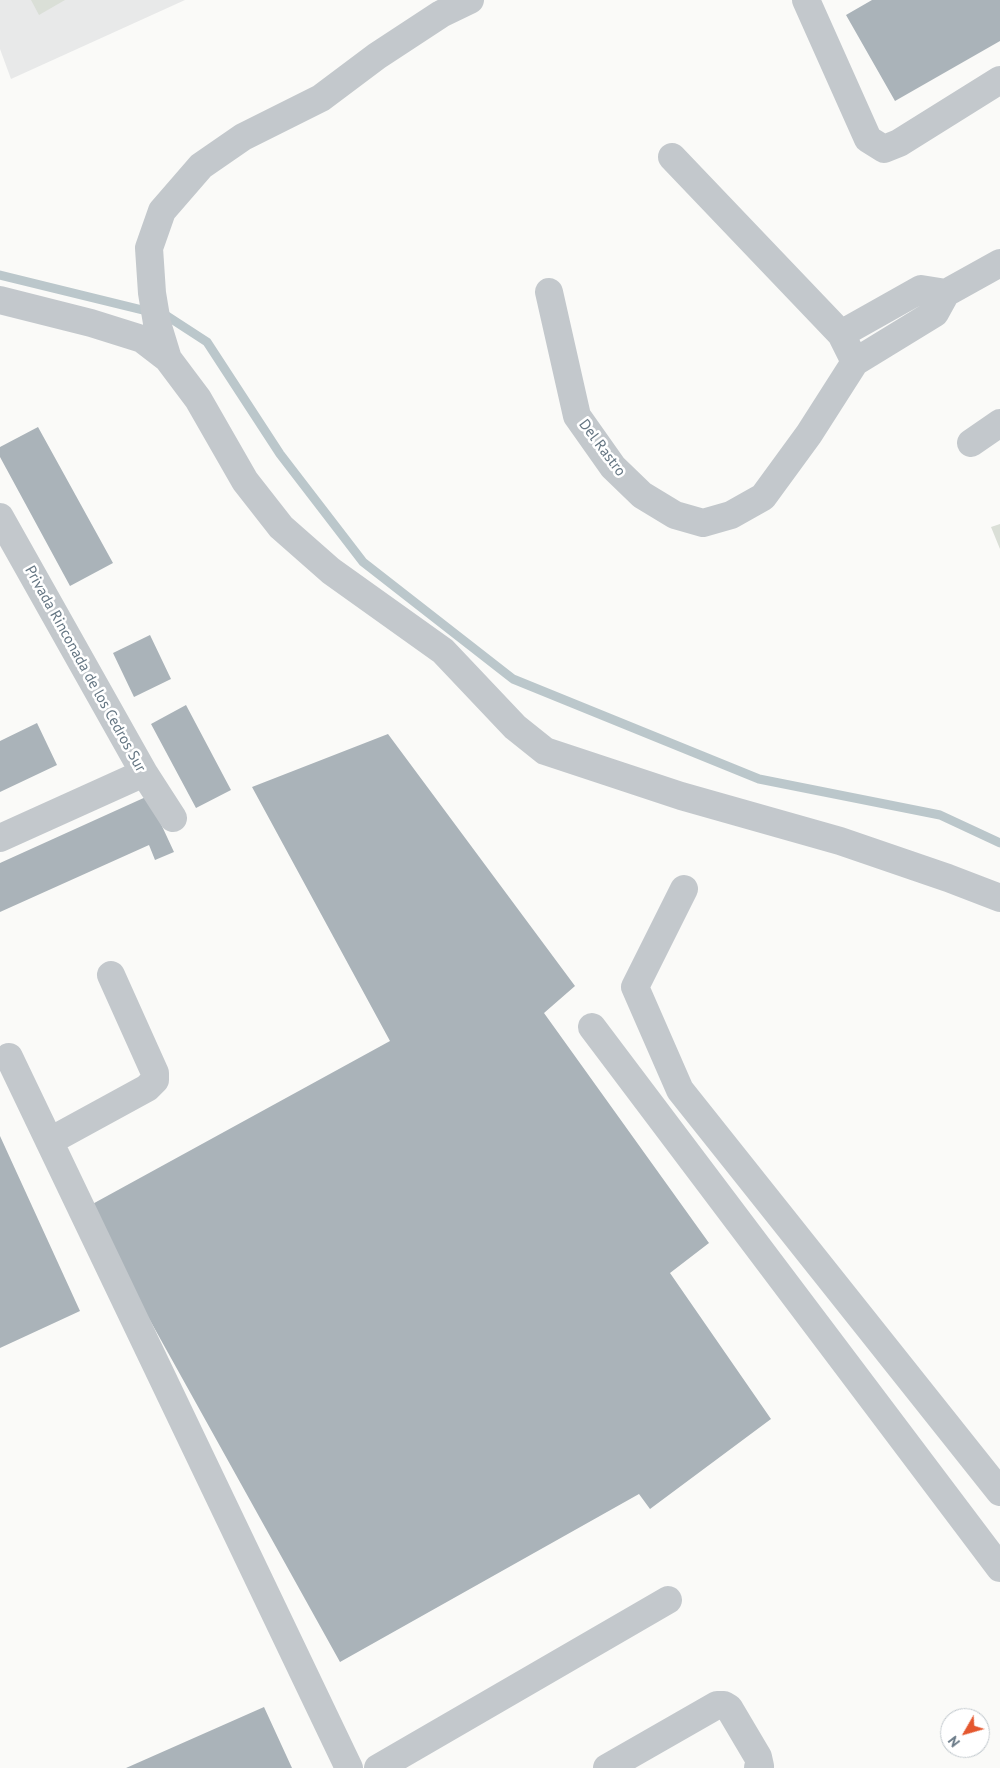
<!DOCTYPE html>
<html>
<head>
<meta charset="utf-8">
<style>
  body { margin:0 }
  #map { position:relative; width:1000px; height:1768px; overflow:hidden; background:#fafaf8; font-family:"PT Sans",sans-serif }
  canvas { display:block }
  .north { position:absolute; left:940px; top:1708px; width:50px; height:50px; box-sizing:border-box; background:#fff; border:1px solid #c1c8cd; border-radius:50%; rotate:232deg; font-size:14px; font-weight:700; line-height:20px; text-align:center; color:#657683 }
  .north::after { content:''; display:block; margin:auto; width:18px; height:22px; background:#e4572e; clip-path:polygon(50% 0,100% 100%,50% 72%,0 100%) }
</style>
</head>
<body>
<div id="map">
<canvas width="1000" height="1768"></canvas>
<div class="north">N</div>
</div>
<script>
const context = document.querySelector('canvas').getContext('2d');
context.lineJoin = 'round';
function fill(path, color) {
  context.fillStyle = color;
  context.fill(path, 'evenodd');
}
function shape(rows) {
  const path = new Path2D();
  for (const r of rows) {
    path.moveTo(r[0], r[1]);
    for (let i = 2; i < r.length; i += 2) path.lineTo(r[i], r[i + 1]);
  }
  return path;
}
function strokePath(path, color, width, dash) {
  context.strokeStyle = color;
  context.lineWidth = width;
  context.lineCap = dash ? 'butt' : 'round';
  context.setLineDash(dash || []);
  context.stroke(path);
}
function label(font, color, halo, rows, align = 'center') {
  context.font = font + ' "PT Sans",sans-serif';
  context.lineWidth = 5;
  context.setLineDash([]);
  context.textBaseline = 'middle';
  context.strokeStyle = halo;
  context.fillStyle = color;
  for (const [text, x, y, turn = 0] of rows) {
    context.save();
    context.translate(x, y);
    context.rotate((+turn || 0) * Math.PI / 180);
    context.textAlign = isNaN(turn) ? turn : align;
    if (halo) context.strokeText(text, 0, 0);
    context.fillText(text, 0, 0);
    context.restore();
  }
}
const built = shape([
  [0,0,185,0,11,79,0,49]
]);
const green = shape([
  [31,0,65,0,39,15],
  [1000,524,1000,549,991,527]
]);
const stream = shape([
  [0,275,167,316,207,342,280,454,363,562,513,679,759,779,940,815,1000,843]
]);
const building = shape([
  [872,0,1000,0,1000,41,895,101,846,15],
  [38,427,113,563,70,586,0,457,0,447],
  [150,635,171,679,134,697,113,653],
  [186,705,231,790,196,808,151,724],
  [37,723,57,765,0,792,0,741],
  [388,734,575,986,544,1013,709,1243,670,1273,771,1419,650,1509,639,1494,340,1662,87,1207,390,1041,252,787],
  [148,796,174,852,155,860,149,845,0,912,0,863],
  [0,1136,80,1311,0,1348],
  [264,1707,292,1768,126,1768]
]);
const minor = shape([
  [806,0,868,139,884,149,899,143,1000,80],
  [549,292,577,416,613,467,642,495,675,515,703,523,731,515,763,497,809,434,855,362,841,334,672,157],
  [0,300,91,323,142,339,168,359,198,399,245,481,281,527,331,571,443,651,515,727,545,751,681,796,840,841,948,878,1000,898],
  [841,334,921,289,946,293],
  [168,359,157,323,152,293,149,248,162,211,201,166,243,137,321,98,377,56,441,14,470,0],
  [855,362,935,313,946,293,1000,263],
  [971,443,1000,423],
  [0,517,144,773,173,818],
  [0,838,144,773],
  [684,889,635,987,680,1090,1000,1492],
  [592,1027,1000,1568],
  [9,1057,349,1768],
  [50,1141,147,1088,155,1080,155,1073,111,975],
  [378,1768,668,1600],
  [607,1768,717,1705,724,1705,729,1708,758,1757,760,1766,758,1768]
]);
const streetNames = [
  ["Del Rastro",602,448,53],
  ["Privada Rinconada de los Cedros Sur",85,669,61]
];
fill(built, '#e8e9e9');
fill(green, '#dadfd7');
strokePath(stream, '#bbc7cb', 9);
fill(building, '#aab3b9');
strokePath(minor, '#c3c8cc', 28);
label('15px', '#657683', '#fff', streetNames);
</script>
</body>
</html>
